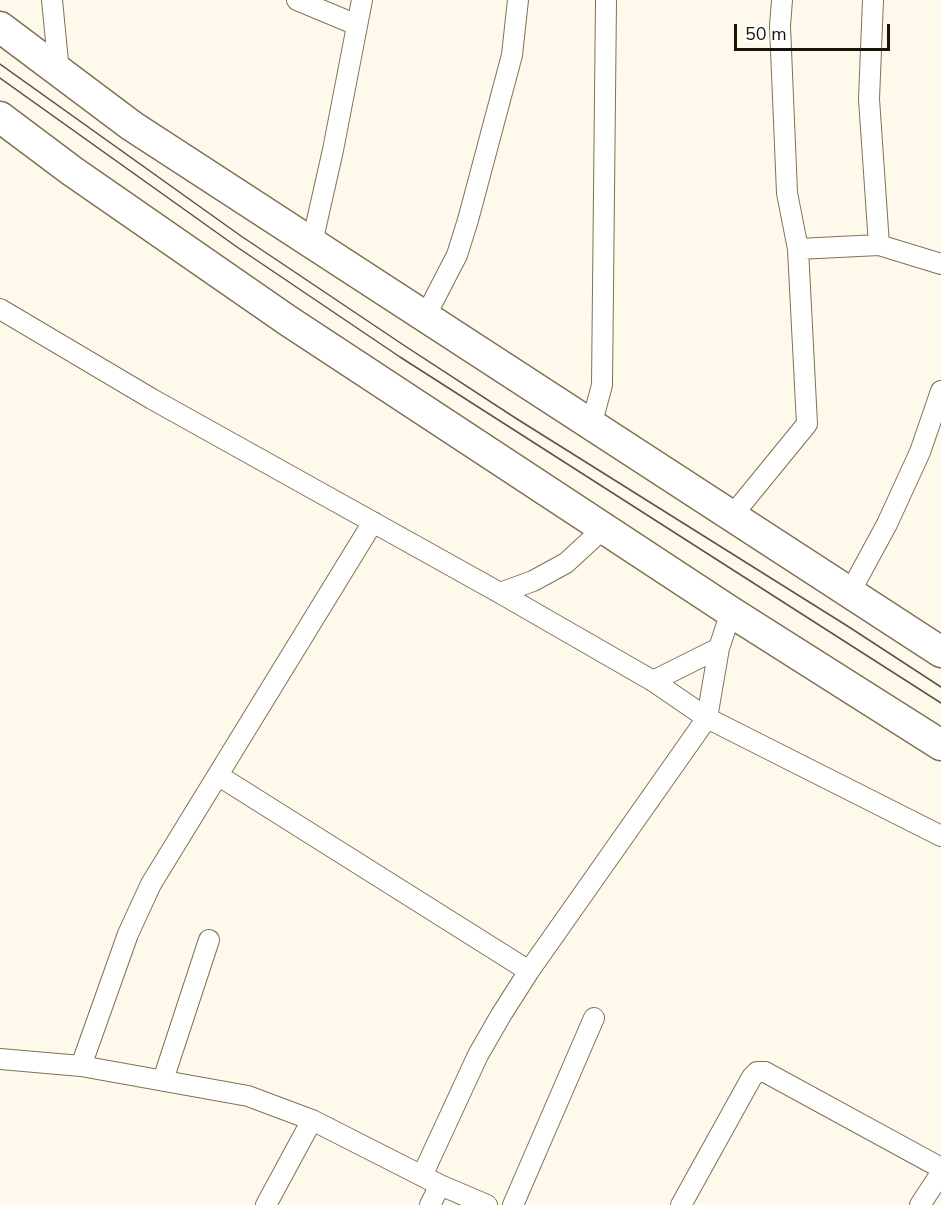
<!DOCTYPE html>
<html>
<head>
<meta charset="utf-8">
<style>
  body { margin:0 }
  #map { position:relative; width:941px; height:1205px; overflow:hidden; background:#fff9eb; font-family:"Nunito Sans",sans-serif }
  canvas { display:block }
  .scale { position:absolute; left:734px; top:24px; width:156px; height:27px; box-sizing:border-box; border:3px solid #191408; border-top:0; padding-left:8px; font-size:18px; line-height:21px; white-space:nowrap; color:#191408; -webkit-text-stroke:4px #fff; paint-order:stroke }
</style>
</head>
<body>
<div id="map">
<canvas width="941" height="1205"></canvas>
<div class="scale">50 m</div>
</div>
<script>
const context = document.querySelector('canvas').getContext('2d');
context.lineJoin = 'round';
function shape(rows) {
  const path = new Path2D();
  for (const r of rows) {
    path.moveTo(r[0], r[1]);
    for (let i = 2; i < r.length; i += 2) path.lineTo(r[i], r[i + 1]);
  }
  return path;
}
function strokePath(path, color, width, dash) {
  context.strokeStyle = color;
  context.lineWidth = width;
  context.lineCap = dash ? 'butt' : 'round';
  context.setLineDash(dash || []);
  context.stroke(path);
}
const street = shape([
  [52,0,59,72],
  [297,0,357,25],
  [873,0,869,99,879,245],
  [312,243,333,150,362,0],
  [798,249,879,245,941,264],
  [0,309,152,399,500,593,653,681,707,718,941,836],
  [425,317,457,255,468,220,512,55,518,0],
  [591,426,602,385,606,0],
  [731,517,807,424,798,249,787,193,780,26,782,0],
  [500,593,533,581,566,563,604,528],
  [849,594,887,524,920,452,941,391],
  [653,681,719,648],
  [219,776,529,971],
  [0,1059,81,1066,248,1096,312,1120,440,1185,487,1205],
  [81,1066,128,934,151,884,373,522],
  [163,1080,209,940],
  [422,1176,478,1055,501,1015,529,971,707,718,719,648,731,612],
  [266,1205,312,1120],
  [430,1205,440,1185],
  [513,1205,594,1018],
  [681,1205,752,1077,757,1072,765,1072,941,1168],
  [920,1205,941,1173]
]);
const primary = shape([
  [0,27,132,126,941,652],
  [0,117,72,171,287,320,731,612,941,745]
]);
const tram = shape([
  [0,64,241,236,405,346,517,419,849,627,941,687],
  [0,78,237,247,400,357,941,703]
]);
strokePath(street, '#7f7254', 22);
strokePath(primary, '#7f7254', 33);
strokePath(street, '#fff', 20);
strokePath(primary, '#fff', 30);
strokePath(tram, '#595447', 1.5);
</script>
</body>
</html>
